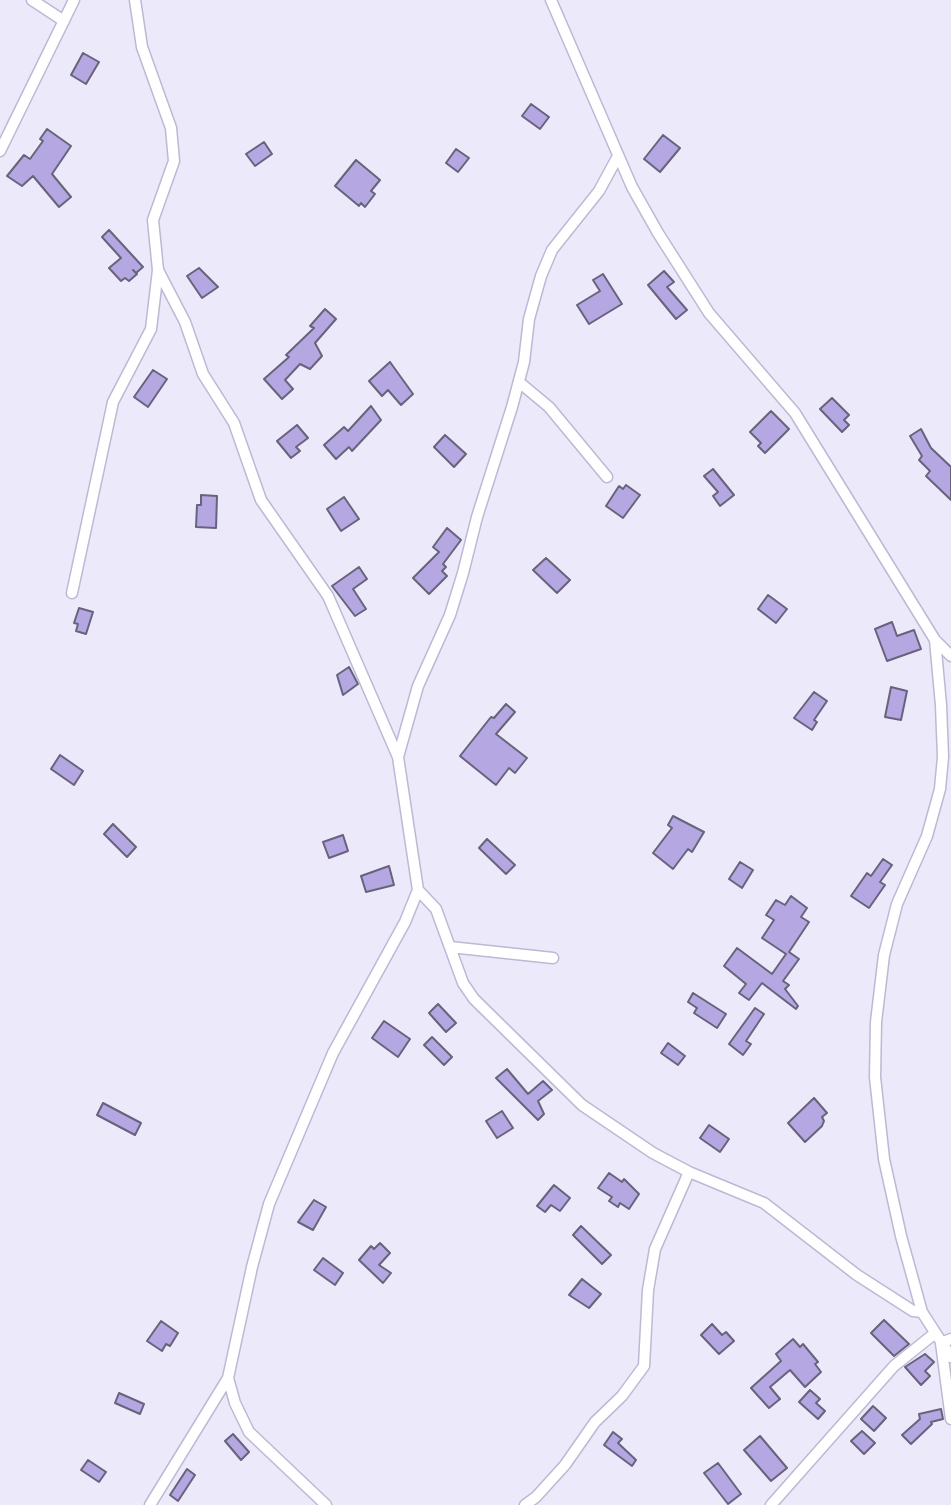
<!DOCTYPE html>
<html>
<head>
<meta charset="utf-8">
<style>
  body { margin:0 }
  canvas { display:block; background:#ece9fa }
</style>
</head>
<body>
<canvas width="951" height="1505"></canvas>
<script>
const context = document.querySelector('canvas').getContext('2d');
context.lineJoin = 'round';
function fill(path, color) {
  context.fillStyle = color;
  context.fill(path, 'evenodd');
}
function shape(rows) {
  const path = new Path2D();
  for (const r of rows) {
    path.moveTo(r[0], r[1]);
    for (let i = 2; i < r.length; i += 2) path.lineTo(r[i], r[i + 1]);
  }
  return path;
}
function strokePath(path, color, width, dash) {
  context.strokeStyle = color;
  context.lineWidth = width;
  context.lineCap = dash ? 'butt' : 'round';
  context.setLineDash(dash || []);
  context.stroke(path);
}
const building = shape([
  [83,53,99,62,86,84,71,75,83,53],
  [531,104,549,117,540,129,522,116,531,104],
  [47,129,71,146,52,174,71,197,59,207,33,176,22,186,7,176,24,155,30,159,43,141,40,139,47,129],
  [663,135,680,148,660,172,644,159,663,135],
  [264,142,272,154,255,166,246,154,264,142],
  [456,149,469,158,458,172,446,163,456,149],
  [356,160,380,180,371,191,375,194,365,207,361,203,359,206,335,186,356,160],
  [109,230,143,267,136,273,133,270,137,274,129,281,125,278,121,281,109,268,121,258,102,237,109,230],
  [199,268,218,287,202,298,187,276,199,268],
  [664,271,674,282,667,287,687,310,676,319,648,285,664,271],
  [603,274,622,304,589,324,577,305,600,291,593,280,603,274],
  [325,309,336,319,315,343,322,356,310,369,300,364,285,380,293,389,282,399,264,379,289,357,286,355,314,328,310,326,325,309],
  [390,362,413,394,401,405,388,390,382,396,369,381,390,362],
  [153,370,167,379,148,407,134,397,153,370],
  [832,398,849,415,844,420,849,425,842,432,820,409,832,398],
  [371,406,381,420,352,451,349,447,336,459,324,445,344,427,348,431,371,406],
  [771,411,789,429,765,453,758,446,761,443,750,432,771,411],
  [297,425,308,438,296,447,300,451,291,458,277,441,297,425],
  [921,429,931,448,951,467,951,500,926,476,930,471,919,460,922,456,910,436,921,429],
  [445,435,466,454,454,467,434,447,445,435],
  [713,469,734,495,720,506,713,496,718,492,704,476,713,469],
  [626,485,640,495,623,518,606,506,619,486,623,489,626,485],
  [201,495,217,496,216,528,196,527,197,505,201,505,201,495],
  [344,497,359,519,341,531,327,509,344,497],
  [447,528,461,540,443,564,446,567,442,571,447,576,429,594,413,578,439,552,433,547,447,528],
  [546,558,570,580,557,593,533,570,546,558],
  [359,567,367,579,353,589,366,609,355,616,332,586,359,567],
  [768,595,787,609,776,623,758,609,768,595],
  [79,608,93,612,86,634,76,631,78,624,74,623,79,608],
  [892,622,897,636,914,630,921,649,887,661,875,629,892,622],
  [349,667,358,684,343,695,337,675,349,667],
  [891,687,907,691,901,720,885,717,891,687],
  [814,692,827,701,814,720,817,722,812,730,794,718,814,692],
  [506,704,515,712,496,734,527,758,515,773,509,768,496,785,460,756,491,717,494,718,506,704],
  [60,755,83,771,74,785,51,769,60,755],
  [673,816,704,832,692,852,688,849,673,869,653,853,672,828,668,825,673,816],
  [113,824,136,847,127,857,104,834,113,824],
  [343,835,348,851,329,858,323,842,343,835],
  [487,839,515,865,506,874,479,848,487,839],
  [883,859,892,865,880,882,885,885,869,908,851,896,867,873,871,876,883,859],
  [740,862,753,870,742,888,729,879,740,862],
  [389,866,394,885,366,892,361,876,389,866],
  [791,896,807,908,801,917,809,922,789,952,799,959,783,981,789,985,785,989,798,1006,796,1009,762,983,749,1000,739,993,746,984,724,966,737,948,772,974,786,954,762,938,774,920,766,915,776,900,785,905,791,896],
  [693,993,726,1014,717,1028,694,1013,697,1008,688,1002,693,993],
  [438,1004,456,1023,446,1032,429,1013,438,1004],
  [755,1008,764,1014,746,1041,751,1044,743,1055,729,1044,755,1008],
  [384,1021,410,1039,398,1057,372,1038,384,1021],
  [432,1037,452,1057,444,1065,424,1045,432,1037],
  [668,1043,685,1056,678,1065,661,1053,668,1043],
  [507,1069,528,1094,543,1081,552,1090,538,1101,544,1114,538,1120,496,1078,507,1069],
  [814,1098,827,1113,822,1117,824,1121,822,1126,805,1142,788,1123,814,1098],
  [103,1103,141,1123,135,1135,97,1115,103,1103],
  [502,1111,513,1128,497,1138,486,1121,502,1111],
  [709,1125,729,1139,720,1152,700,1138,709,1125],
  [609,1173,622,1182,624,1179,639,1194,629,1209,620,1203,618,1207,609,1201,612,1197,598,1188,609,1173],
  [554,1185,570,1198,560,1211,551,1205,545,1212,537,1206,554,1185],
  [314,1200,326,1207,313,1230,298,1222,314,1200],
  [581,1226,611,1255,602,1264,573,1235,581,1226],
  [380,1243,390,1253,379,1265,391,1273,383,1283,359,1260,371,1246,374,1249,380,1243],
  [323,1258,343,1273,335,1285,314,1270,323,1258],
  [582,1279,601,1294,589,1308,569,1295,582,1279],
  [884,1320,909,1344,894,1356,871,1333,884,1320],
  [161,1321,178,1333,170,1346,166,1344,162,1351,147,1341,161,1321],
  [712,1324,722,1335,726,1332,734,1341,719,1354,701,1335,712,1324],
  [793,1339,800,1347,803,1344,818,1362,815,1364,821,1372,805,1387,790,1370,770,1387,780,1399,769,1408,751,1388,781,1361,776,1354,793,1339],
  [925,1354,934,1362,925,1371,930,1376,921,1385,905,1367,925,1354],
  [810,1390,820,1399,816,1403,825,1411,818,1419,799,1402,810,1390],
  [119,1393,144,1404,140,1414,115,1403,119,1393],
  [873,1406,886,1418,874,1431,861,1419,873,1406],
  [941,1409,943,1419,931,1422,932,1424,911,1444,902,1435,920,1419,919,1414,941,1409],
  [862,1431,875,1443,864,1454,851,1441,862,1431],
  [613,1432,622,1439,618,1443,636,1460,632,1466,604,1445,613,1432],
  [233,1434,249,1452,241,1460,225,1441,233,1434],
  [760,1436,787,1468,771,1481,744,1450,760,1436],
  [88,1460,106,1472,99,1482,81,1470,88,1460],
  [718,1463,741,1494,728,1504,704,1473,718,1463],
  [187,1469,195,1475,178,1501,170,1495,187,1469]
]);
const minor = shape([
  [32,0,64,21],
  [135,0,142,47,171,128,174,161,153,220,158,270,185,322,203,374,234,423,261,500,328,596,398,757,418,890,405,922,333,1053,269,1204,252,1267,228,1378,235,1403,249,1432,326,1505],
  [551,0,632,187,658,233,709,313,795,413,935,640,941,705,943,757,940,789,927,836,897,904,884,955,876,1022,875,1077,884,1159,901,1236,922,1312,951,1357],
  [0,151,74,0],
  [519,382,549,407,607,477],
  [72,593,113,402,151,329,158,270],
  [935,640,951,656],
  [398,757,418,686,450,615,463,573,477,517,512,407,524,362,529,319,541,276,552,250,599,191,618,156],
  [418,890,436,909,463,983,474,999,582,1105,653,1153,689,1172,764,1203,857,1275,913,1311,922,1312],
  [450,947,553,958],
  [951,1339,941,1343,951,1419],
  [150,1505,228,1378],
  [525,1505,536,1497,565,1465,595,1422,622,1396,644,1366,648,1290,655,1249,689,1172],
  [771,1505,894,1366,934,1334]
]);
fill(building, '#b5a8e2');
strokePath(building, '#68637c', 2);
strokePath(minor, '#beb8d4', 13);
strokePath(minor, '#fff', 10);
</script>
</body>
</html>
